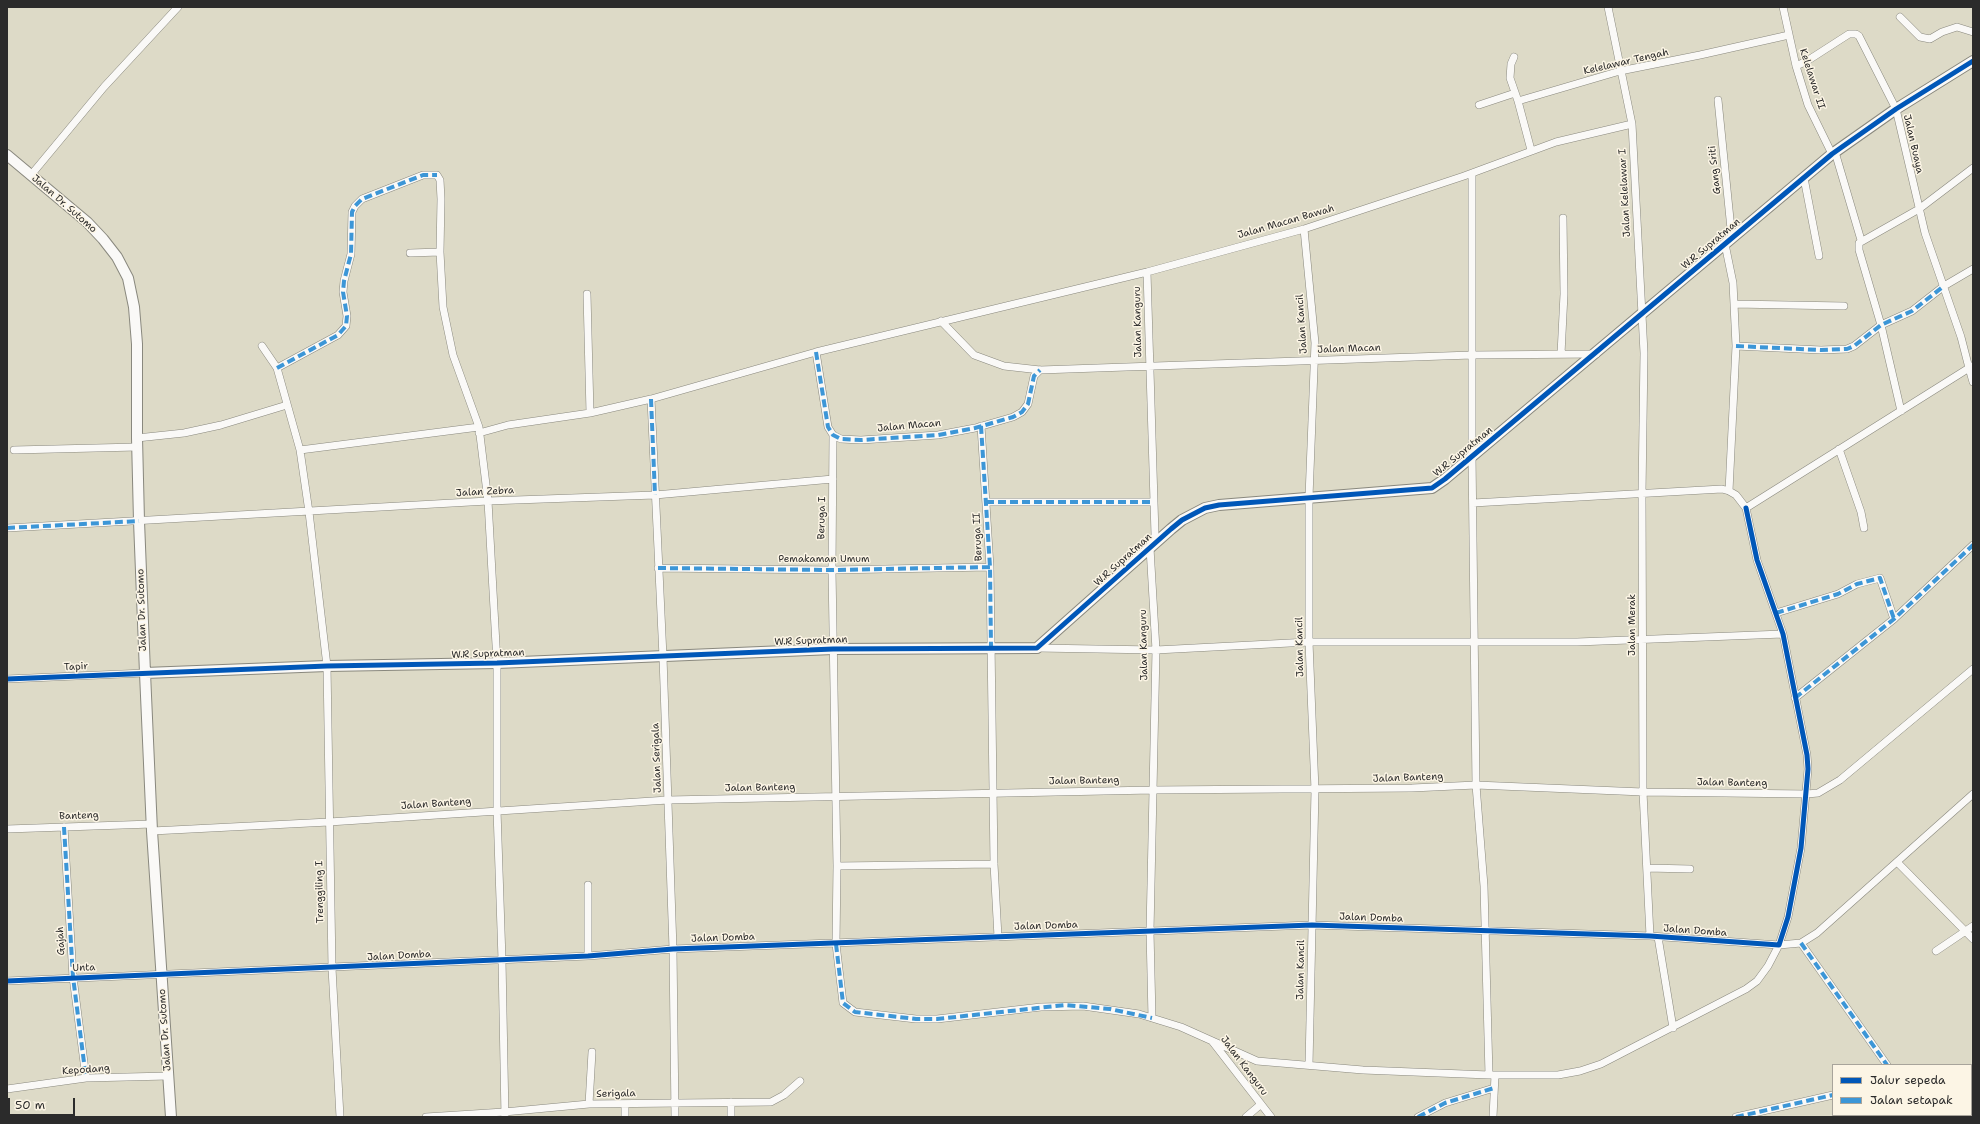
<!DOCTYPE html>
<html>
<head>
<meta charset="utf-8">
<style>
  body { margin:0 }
  #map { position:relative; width:1980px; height:1124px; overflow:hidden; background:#dddac7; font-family:"Shantell Sans",sans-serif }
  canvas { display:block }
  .frame { position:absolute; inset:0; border:8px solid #2b2b2b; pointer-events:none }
  .legend { position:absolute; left:1832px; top:1064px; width:140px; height:52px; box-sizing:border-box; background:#fcf5e5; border:1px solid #a8a49b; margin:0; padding:5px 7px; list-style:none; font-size:12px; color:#2b2b2b }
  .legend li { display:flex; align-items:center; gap:8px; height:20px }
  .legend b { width:20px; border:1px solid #a8a49b }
  .scale { position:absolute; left:8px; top:1098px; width:67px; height:18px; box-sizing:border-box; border:2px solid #2b2b2b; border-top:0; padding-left:5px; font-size:12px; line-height:14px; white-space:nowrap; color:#2b2b2b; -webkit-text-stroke:3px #fcf5e5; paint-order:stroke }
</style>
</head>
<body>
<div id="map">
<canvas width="1980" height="1124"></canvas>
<div class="frame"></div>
<ul class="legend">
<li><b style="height:5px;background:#0057b8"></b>Jalur sepeda</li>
<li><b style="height:5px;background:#3c96d7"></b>Jalan setapak</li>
</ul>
<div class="scale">50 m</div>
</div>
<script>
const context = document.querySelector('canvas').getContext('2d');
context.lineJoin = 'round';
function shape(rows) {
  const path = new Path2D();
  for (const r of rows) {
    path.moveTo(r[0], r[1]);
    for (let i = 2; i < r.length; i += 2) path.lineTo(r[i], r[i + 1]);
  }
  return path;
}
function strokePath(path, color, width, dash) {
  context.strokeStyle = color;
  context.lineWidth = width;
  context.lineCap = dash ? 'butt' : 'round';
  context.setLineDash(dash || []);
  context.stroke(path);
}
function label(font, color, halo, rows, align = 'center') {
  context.font = font + ' "Shantell Sans",sans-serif';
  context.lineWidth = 3;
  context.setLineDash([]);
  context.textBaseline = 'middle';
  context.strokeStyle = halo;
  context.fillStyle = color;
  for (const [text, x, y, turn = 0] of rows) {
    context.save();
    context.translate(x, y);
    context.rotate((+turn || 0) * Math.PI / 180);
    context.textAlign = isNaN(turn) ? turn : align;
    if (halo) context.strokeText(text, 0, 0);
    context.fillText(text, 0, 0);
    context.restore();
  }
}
const street = shape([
  [1608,7,1632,124,1644,353,1642,493,1643,792,1650,936],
  [1783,7,1796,66,1808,105,1832,154],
  [1900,17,1920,37,1930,39,1942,32,1957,27,1973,32],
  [1514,57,1511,64,1510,78,1518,101],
  [1718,100,1732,239],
  [1479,105,1515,93],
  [1531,150,1518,101,1620,71,1700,55,1789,35],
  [1835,152,1861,240],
  [1472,173,1472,456,1476,785,1484,886,1489,1075],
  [31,175,104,87,178,7],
  [1804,178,1819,256],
  [1304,229,1315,343,1309,497,1309,642,1315,790,1309,1065],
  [1725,244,1733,283,1736,346,1729,491],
  [410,253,440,252],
  [1147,272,1155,535,1150,548,1156,650,1150,931,1152,1018],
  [587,294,590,413],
  [1734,304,1844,306],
  [941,321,974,355,1004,366,1040,370,1472,355,1596,354],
  [262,346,277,368,300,450,309,512,327,666,332,968,340,1117],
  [1736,346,1821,350,1847,349,1854,346,1881,325,1912,311,1944,286,1973,269],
  [816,352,828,427,833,435,841,439,861,440,938,435,975,428,1013,417,1022,412,1028,404,1034,376,1040,370],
  [1561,354,1564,294,1563,218],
  [1971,366,1969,368,1973,382],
  [277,368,338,335,346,326,347,316,343,292,344,281,351,254,352,212,355,206,362,199,423,175,437,175,440,180,441,199,440,252,443,307,453,355,479,427,488,501,497,663,497,810,502,960,505,1117],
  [651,399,663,657,673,949,675,1117],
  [1901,411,1881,325,1859,250,1859,243,1919,209,1973,168],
  [981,426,990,567,994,864,998,937],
  [479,433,508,425,590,413,651,399,816,352,1147,272,1304,229,1464,176,1556,142,1632,124],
  [833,435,832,570,837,866,836,944,843,1003,855,1012,916,1019,937,1019,1041,1007,1083,1006,1139,1014,1181,1027,1257,1061,1363,1070,1489,1075,1558,1075,1580,1071,1601,1064,1746,989,1757,981,1768,966,1779,945,1801,943,1817,933,1973,794],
  [137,438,184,433,221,425,287,405],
  [1839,449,1861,512,1864,528],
  [14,450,137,447],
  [300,450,479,427],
  [986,502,1153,502],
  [1473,503,1722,489,1729,491,1736,495,1746,508,1969,368,1961,337,1925,233,1896,109,1859,36,1856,34,1849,34,1807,61,1796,66],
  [7,528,488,501,655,495,833,479],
  [658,568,832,570,990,567],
  [1776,613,1838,594,1857,584,1880,578,1894,619],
  [1037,648,1156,650,1309,642,1577,642,1783,634],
  [7,679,145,673],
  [1795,698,1894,619,1973,545],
  [64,827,73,977,86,1078],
  [7,829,152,824],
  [152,831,329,822,668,800,1153,790,1412,788,1476,785,1643,792,1807,794,1818,793,1840,780,1973,669],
  [1897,862,1973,939],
  [837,866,994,864],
  [1647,868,1690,869],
  [588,885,588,956],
  [1658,937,1673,1028],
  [1801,943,1887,1065],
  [1936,951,1973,926],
  [7,981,588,956,673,949,1312,925,1650,936,1779,945,1788,917,1801,848,1808,769,1807,755,1783,634,1757,560,1746,508],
  [1212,1041,1271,1117],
  [7,1089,86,1078,168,1076],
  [731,1102,731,1117],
  [589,1104,592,1052],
  [625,1104,625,1117],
  [426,1117,504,1112,589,1104,771,1102,784,1095,800,1081],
  [1246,1117,1260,1105],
  [1418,1117,1445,1103,1494,1088],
  [1493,1117,1495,1075],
  [1736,1117,1833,1095]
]);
const secondary = shape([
  [7,155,87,222,103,239,117,257,128,278,134,307,137,344,137,438,139,521,145,673,152,831,171,1117],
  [145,673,327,666,497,663,833,649,1037,648,1171,529,1182,520,1205,508,1219,505,1432,488,1445,479,1832,154,1896,109,1973,61]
]);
const quiet = shape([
  [1736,346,1821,350,1847,349,1854,346,1881,325,1912,311,1944,286],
  [816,352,828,427,833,435,841,439,861,440,938,435,975,428,1013,417,1022,412,1028,404,1034,376,1040,370],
  [277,368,338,335,346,326,347,316,343,292,344,281,351,254,352,212,355,206,362,199,423,175,437,175],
  [651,399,655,495],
  [981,426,990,567,991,647],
  [986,502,1153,502],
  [7,528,139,521],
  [658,568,832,570,990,567],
  [1776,613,1838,594,1857,584,1880,578,1894,619],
  [1795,698,1894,619,1973,545],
  [64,827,73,977,86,1078],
  [1801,943,1887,1065],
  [836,944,843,1003,855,1012,916,1019,937,1019,1065,1005,1110,1009,1152,1018],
  [1418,1117,1445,1103,1494,1088],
  [1736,1117,1833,1095]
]);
const cycleway = shape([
  [7,679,327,666,497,663,833,649,1037,648,1171,529,1182,520,1205,508,1219,505,1432,488,1445,479,1832,154,1896,109,1973,61],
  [7,981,588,956,673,949,1312,925,1650,936,1779,945,1788,917,1801,848,1808,769,1807,755,1783,634,1757,560,1746,508]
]);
const streetNames = [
  ["Kelelawar Tengah",1626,62,-13],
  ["Kelelawar II",1812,79,72],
  ["Jalan Buaya",1913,144,77],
  ["Gang Sriti",1715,170,-96],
  ["Jalan Kelelawar I",1625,193,-93],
  ["Jalan Dr. Sutomo",64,204,41],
  ["Jalan Macan Bawah",1286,222,-16],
  ["W.R Supratman",1711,244,-40],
  ["Jalan Kanguru",1138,322,-91],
  ["Jalan Kancil",1302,324,-94],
  ["Jalan Macan",1349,349,-2],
  ["Jalan Macan",909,426,-5],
  ["W.R Supratman",1463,452,-39],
  ["Jalan Zebra",485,492,-3],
  ["Beruga I",822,518,-89],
  ["Beruga II",978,537,-93],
  ["Pemakaman Umum",824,559],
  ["W.R Supratman",1123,560,-42],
  ["Jalan Dr. Sutomo",142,610,-92],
  ["Jalan Merak",1632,625,-90],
  ["W.R Supratman",811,641,-2],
  ["Jalan Kanguru",1144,645,-91],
  ["Jalan Kancil",1300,647,-91],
  ["W.R Supratman",488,654,-2],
  ["Tapir",76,667,-3],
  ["Jalan Serigala",657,758,-92],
  ["Jalan Banteng",1408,778,-2],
  ["Jalan Banteng",1084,781,-1],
  ["Jalan Banteng",1732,783,1],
  ["Jalan Banteng",760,788,-1],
  ["Jalan Banteng",436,804,-4],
  ["Banteng",79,816,-2],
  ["Trenggiling I",320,892,-91],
  ["Jalan Domba",1371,918,2],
  ["Jalan Domba",1046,926,-2],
  ["Jalan Domba",1695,931,4],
  ["Jalan Domba",723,938,-2],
  ["Gajah",61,941,-93],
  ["Jalan Domba",399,956,-3],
  ["Unta",84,968,-2],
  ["Jalan Kancil",1301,970,-89],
  ["Jalan Dr. Sutomo",165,1030,-94],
  ["Jalan Kanguru",1244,1066,53],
  ["Kepodang",86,1070,-4],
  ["Serigala",616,1094,-1]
];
strokePath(street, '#89887e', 8);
strokePath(secondary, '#89887e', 12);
strokePath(street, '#faf9f7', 7);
strokePath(secondary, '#faf9f7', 10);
strokePath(quiet, '#3c96d7', 4, [8, 4]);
strokePath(cycleway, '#0057b8', 5);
label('10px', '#2b2b2b', '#fcf5e5', streetNames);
</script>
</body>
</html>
